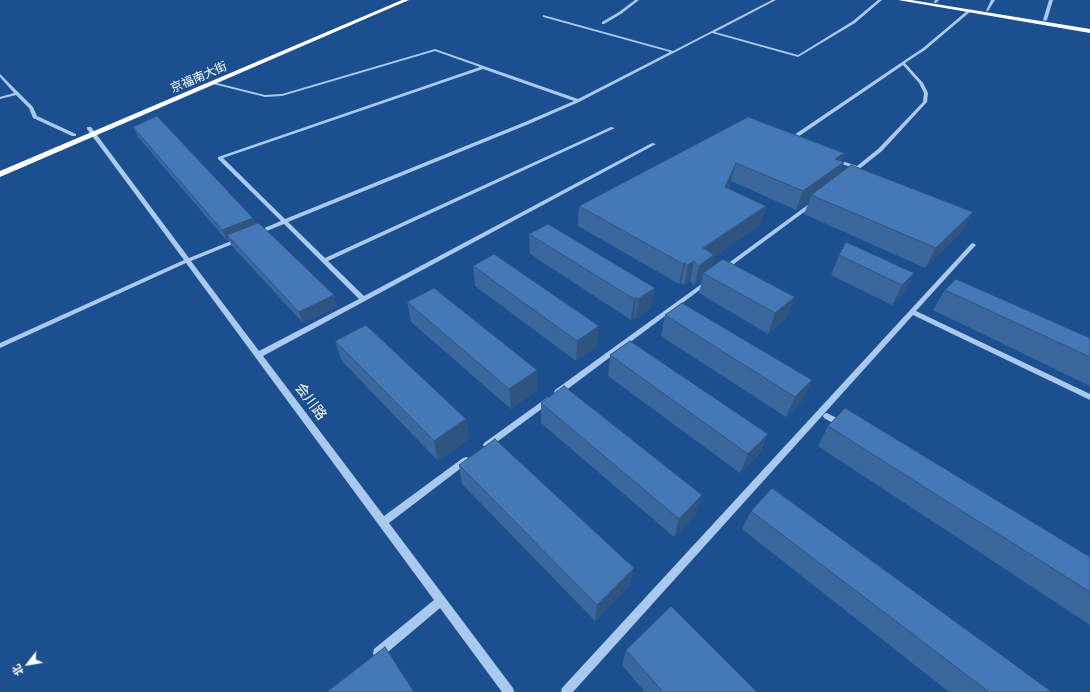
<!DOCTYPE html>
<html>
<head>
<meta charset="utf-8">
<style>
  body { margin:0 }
  #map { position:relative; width:1090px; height:692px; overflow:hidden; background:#1b4f8f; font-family:"DM Sans","Noto Sans SC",sans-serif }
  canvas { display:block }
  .north { position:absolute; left:8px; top:644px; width:40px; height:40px; -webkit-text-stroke:3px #1b4f8f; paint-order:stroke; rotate:239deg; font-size:11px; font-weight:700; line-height:16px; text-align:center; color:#fff }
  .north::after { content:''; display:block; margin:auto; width:14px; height:18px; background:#fff; clip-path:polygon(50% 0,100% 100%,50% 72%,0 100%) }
</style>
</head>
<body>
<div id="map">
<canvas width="1090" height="692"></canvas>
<div class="north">北</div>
</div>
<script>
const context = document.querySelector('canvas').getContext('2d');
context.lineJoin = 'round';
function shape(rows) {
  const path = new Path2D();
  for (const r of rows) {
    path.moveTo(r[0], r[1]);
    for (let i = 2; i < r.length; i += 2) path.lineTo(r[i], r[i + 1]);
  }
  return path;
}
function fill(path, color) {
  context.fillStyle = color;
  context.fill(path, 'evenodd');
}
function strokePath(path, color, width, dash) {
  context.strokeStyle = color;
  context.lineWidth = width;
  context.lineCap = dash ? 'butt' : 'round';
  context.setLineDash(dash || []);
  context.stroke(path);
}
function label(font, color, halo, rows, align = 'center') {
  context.font = font + ' "DM Sans","Noto Sans SC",sans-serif';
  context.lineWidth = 4;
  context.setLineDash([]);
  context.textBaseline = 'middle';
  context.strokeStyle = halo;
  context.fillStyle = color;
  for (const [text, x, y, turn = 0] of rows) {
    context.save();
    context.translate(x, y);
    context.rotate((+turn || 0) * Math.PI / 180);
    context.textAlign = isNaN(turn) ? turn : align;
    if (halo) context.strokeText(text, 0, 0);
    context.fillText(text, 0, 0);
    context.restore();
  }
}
const minor = shape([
  [635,0,639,0,621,14,604,24,602,24,602,22,619,12,635,0],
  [772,0,776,0,715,32,798,55,853,21,878,0,882,0,855,23,798,57,712,33,579,102,529,124,288,222,325,258,611,127,615,128,328,261,364,296,652,143,656,144,263,356,384,516,463,458,466,457,469,458,470,460,469,462,389,523,513,688,514,692,502,692,440,608,382,657,378,658,374,657,373,653,374,649,434,600,186,263,0,348,0,343,184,260,87,129,87,127,91,127,189,258,236,239,240,239,240,241,191,261,259,351,359,299,284,224,259,234,255,234,255,232,281,221,218,159,218,157,480,67,435,51,282,96,265,97,213,84,213,82,265,95,282,94,435,49,578,99,670,52,543,17,543,15,673,51,772,0],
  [483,69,574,101,525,122,285,219,223,158,483,69],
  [935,0,939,0,936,3,934,3,935,0],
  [991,0,995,0,988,11,986,11,991,0],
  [1049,0,1053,0,1047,20,1045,21,1043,20,1049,0],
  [968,10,971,11,925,50,905,63,923,83,928,93,927,102,882,151,853,174,848,173,854,168,832,161,832,159,836,159,857,166,878,149,923,102,924,93,919,83,903,65,792,141,788,141,788,139,923,48,968,10],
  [0,74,33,107,37,116,76,134,76,136,72,136,33,118,29,108,16,95,0,99,0,97,14,93,0,77,0,74],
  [813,201,815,202,815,204,727,269,723,269,722,268,723,267,813,201],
  [973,243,976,245,975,246,916,311,1090,394,1090,400,913,315,573,692,561,692,562,688,971,244,973,243],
  [707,280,709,281,710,282,709,283,561,394,555,394,554,392,555,390,707,280],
  [548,397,551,398,552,400,551,402,490,447,487,448,484,447,483,445,484,443,548,397],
  [827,413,844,422,845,424,844,426,841,427,838,426,824,418,823,416,824,414,827,413]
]);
const highway = shape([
  [402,0,409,0,0,177,0,171,402,0],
  [898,0,911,0,1090,29,1090,33,898,0]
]);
const wall = shape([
  [748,117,844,153,841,161,844,162,839,174,973,212,962,231,925,268,804,214,809,202,796,210,731,181,728,189,766,206,760,225,714,257,711,267,787,317,768,334,699,293,702,280,694,286,690,281,684,285,681,283,679,284,578,226,579,206],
  [133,127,253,218,255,224,337,306,303,323,232,246,229,240,227,241,138,137],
  [548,224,651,308,635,319,634,318,631,320,530,254,529,234],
  [839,255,914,273,903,293,892,305,831,275],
  [473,266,597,346,576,361,475,286],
  [945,290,1090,338,1090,386,933,310],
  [407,302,537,370,537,390,511,409,411,322],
  [665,315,803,401,786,417,661,336],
  [335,341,466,419,469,439,438,461,342,361],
  [610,355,768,434,759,454,740,473,608,376],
  [541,403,702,495,696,514,674,537,541,423],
  [828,426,1090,557,1090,625,818,446],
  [459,465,630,585,595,621,462,484],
  [751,511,1052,692,949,692,742,529],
  [626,650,757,692,645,692,622,665]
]);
const shadedWall = shape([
  [844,153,840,165,844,162,837,181,811,195,809,202,796,210,803,191,835,159],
  [736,163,731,181,720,206,725,187],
  [766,206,760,225,714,257,710,274,703,273,702,280,694,286,703,248],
  [973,212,962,231,925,268,936,248],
  [253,218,257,229,227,235,229,240,227,241,222,230],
  [694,261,690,281,684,285,688,265],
  [685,263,681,283,679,284,683,264],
  [914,273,903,293,892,305,902,285],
  [655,288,651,308,635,319,638,299],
  [334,295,337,306,303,323,299,312],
  [795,297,787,317,768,334,775,313],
  [636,298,634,318,631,320,634,299],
  [599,326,597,346,576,361,577,341],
  [537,370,537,390,511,409,509,389],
  [812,380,803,401,786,417,795,397],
  [466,419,469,439,438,461,434,441],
  [768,434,759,454,740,473,748,454],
  [702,495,696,514,674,537,679,519],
  [634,568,630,585,595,621,597,605]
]);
const building = shape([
  [157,116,253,218,222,230,133,127,157,116],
  [748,117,844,153,835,159,844,162,803,191,736,163,725,187,766,206,703,248,714,255,698,266,694,261,688,265,685,263,683,264,579,206,748,117],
  [851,165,973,212,936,248,811,195,851,165],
  [258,223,260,224,334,295,299,312,227,235,258,223],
  [548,224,655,288,638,299,636,298,634,299,529,234,548,224],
  [846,242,914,273,902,285,839,255,846,242],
  [494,254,599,326,577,341,473,266,494,254],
  [723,259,795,297,775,313,703,273,723,259],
  [956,279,1090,338,1090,357,945,290,956,279],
  [434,288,537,370,509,389,407,302,434,288],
  [682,303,812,380,795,397,665,315,682,303],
  [366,325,466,419,434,441,335,341,366,325],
  [630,341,768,434,748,454,610,355,630,341],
  [564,386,702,495,679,519,541,403,564,386],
  [845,408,1090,557,1090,592,828,426,845,408],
  [495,439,634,568,597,605,459,465,495,439],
  [772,488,1052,692,989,692,751,511,772,488],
  [671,606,757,692,663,692,626,650,671,606],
  [385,647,414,692,329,692,328,691,385,647]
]);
const farStreetnames = [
  ["京福南大街",199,78,-23]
];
const streetNames = [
  ["会川路",310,402,53]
];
fill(minor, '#a9c9ee');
fill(highway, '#fff');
fill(wall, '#3a679d');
fill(shadedWall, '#305480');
fill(building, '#4478b7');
strokePath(building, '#305480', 1);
label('12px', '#fff', '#1b4f8f', farStreetnames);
label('14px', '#fff', '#1b4f8f', streetNames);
</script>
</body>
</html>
